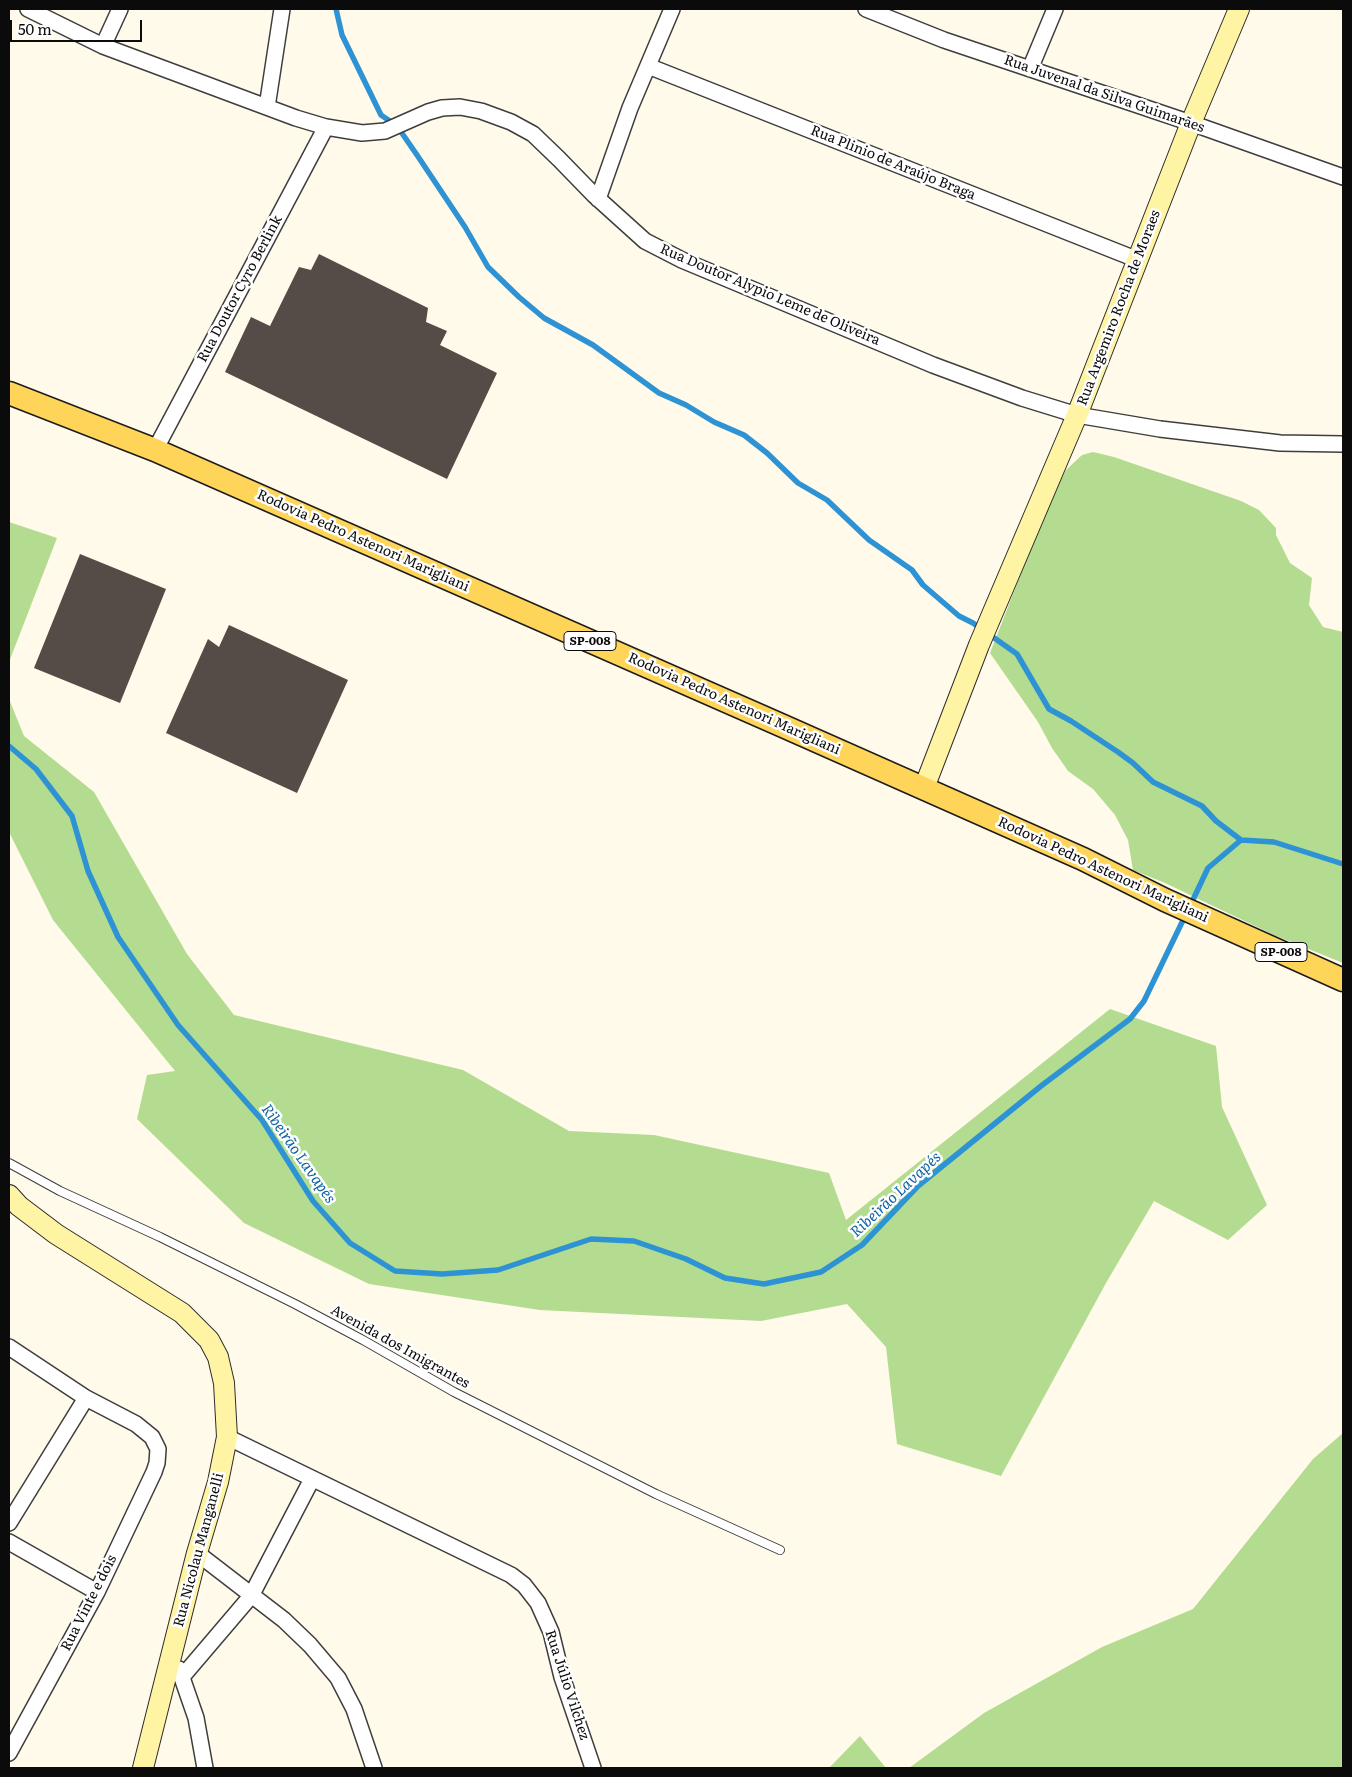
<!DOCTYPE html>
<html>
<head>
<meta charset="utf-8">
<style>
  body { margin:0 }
  #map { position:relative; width:1352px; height:1777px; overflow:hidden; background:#fffae9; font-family:Literata,serif }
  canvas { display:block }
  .frame { position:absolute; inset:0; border:10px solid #0b0b0b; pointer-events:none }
  .scale { position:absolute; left:10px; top:20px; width:132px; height:22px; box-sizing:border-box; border:2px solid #0b0b0b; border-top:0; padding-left:6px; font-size:15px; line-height:18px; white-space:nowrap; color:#0b0b0b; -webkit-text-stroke:4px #fff; paint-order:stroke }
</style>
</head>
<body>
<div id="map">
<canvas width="1352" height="1777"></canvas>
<div class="frame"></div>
<div class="scale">50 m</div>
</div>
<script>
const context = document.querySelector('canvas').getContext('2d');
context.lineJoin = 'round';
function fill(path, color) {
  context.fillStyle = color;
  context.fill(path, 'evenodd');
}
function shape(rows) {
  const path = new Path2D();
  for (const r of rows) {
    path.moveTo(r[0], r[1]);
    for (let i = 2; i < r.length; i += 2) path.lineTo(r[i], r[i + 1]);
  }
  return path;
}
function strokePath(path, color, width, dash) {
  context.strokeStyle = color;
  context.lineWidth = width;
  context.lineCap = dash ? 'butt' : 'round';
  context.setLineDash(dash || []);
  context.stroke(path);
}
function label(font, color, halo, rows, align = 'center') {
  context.font = font + ' Literata,serif';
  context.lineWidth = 5;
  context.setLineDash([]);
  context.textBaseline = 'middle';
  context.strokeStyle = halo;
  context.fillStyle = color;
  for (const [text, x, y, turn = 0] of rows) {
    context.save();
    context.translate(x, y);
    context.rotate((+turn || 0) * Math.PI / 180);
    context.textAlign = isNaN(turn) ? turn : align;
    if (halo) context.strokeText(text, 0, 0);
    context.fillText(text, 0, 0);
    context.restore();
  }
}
const forest = shape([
  [1093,452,1114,457,1241,501,1259,510,1276,528,1276,535,1290,563,1312,578,1309,605,1323,627,1343,632,1343,963,1274,935,1165,883,1133,870,1128,840,1115,815,1093,789,1068,771,1052,748,1038,722,990,653,1051,497,1066,470,1082,455],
  [9,522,57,538,9,662],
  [9,699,24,736,94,792,187,954,234,1015,463,1070,569,1131,654,1135,829,1173,846,1220,1110,1009,1216,1046,1222,1107,1267,1205,1228,1240,1154,1201,1106,1283,1001,1476,897,1444,886,1347,847,1304,761,1321,540,1310,369,1284,244,1223,137,1119,147,1075,175,1071,53,920,9,832],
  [1343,1433,1343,1768,909,1768,984,1713,1102,1647,1193,1609,1313,1459],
  [860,1736,886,1768,829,1768]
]);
const stream = shape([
  [336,9,342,35,381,115,397,126,417,155,465,227,488,267,519,297,544,318,593,345,659,393,686,405,714,422,744,435,767,453,798,483,827,500,869,540,912,570,923,585,959,616,973,623,1017,654,1049,709,1071,721,1118,752,1133,763,1153,782,1202,806,1216,821,1241,840],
  [9,746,36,769,72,816,88,871,118,937,178,1025,262,1120,313,1201,350,1243,395,1271,442,1274,498,1270,591,1239,634,1241,686,1259,725,1278,764,1284,821,1272,862,1245,918,1186,1041,1086,1130,1019,1144,1001,1186,914],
  [1190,906,1208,868,1241,840,1274,842,1343,864]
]);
const building = shape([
  [319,254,428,308,426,322,447,331,440,345,497,373,447,479,225,372,251,317,270,326,299,267,311,270],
  [80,554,166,589,120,703,34,668],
  [229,625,348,680,297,793,166,733,208,639,219,647]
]);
const lane = shape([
  [9,1163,60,1191,160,1237,295,1304,363,1340,454,1392,656,1494,780,1550]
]);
const street = shape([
  [28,9,103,46,296,118,326,127,362,133,385,131,428,112,442,108,460,107,481,111,511,122,533,134,559,159,594,195,645,241,682,260,933,365,1022,398,1077,415,1160,429,1280,443,1343,444],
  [866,9,944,40,1191,123,1343,177],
  [103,46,120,9],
  [648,66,1138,260],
  [1030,69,1055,9],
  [267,107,282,9],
  [598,199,630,108,672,9],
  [155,450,326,127],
  [9,1347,86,1398,136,1424,152,1437,158,1449,157,1463,154,1472,97,1592,9,1753],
  [227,1437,511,1575,524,1585,538,1603,551,1632,562,1677,593,1768],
  [9,1523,86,1398],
  [9,1542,97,1592],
  [197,1553,284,1620,310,1645,338,1678,354,1709,374,1768],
  [179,1669,196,1718,205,1768],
  [182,1677,251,1596,312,1479]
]);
const secondary = shape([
  [924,788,979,645,1077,415,1191,123,1239,9],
  [9,1195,19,1206,56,1234,182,1313,209,1340,218,1357,224,1383,227,1437,218,1482,197,1553,143,1768]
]);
const primary = shape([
  [9,393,155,450,783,726,1083,859,1165,900,1343,980]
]);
const shields = [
  [590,641,52],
  [1281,952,52]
];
const shieldNames = [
  ["SP-008",590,641],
  ["SP-008",1281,952]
];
const streetNames = [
  ["Rua Juvenal da Silva Guimarães",1104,94,19],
  ["Rua Plinio de Araújo Braga",893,163,22],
  ["Rua Doutor Cyro Berlink",240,289,-62],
  ["Rua Doutor Alypio Leme de Oliveira",770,295,23],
  ["Rua Argemiro Rocha de Moraes",1119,308,-69],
  ["Rodovia Pedro Astenori Marigliani",363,541,24],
  ["Rodovia Pedro Astenori Marigliani",734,704,24],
  ["Rodovia Pedro Astenori Marigliani",1103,870,25],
  ["Avenida dos Imigrantes",400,1347,29],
  ["Rua Nicolau Manganelli",199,1550,-75],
  ["Rua Vinte e dois",89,1603,-63],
  ["Rua Júlio Vilchez",567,1685,72]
];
const waterNames = [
  ["Ribeirão Lavapés",298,1154,55],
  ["Ribeirão Lavapés",896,1195,-43]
];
fill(forest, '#b3dc90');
strokePath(stream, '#2e93d4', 5.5);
fill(building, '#544c47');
strokePath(lane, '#3e3e3e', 10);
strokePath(street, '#3e3e3e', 18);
strokePath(secondary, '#2d2d2d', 22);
strokePath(primary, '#1c1c1c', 25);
strokePath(lane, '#fff', 8);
strokePath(street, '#fff', 15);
strokePath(secondary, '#fff4a4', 20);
strokePath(primary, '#ffd559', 22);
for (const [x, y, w] of shields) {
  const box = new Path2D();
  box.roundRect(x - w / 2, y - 9.5, w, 19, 4);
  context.fillStyle = '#fff';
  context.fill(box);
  strokePath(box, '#0b0b0b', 1);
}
label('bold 12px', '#0b0b0b', null, shieldNames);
label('14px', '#0b0b0b', '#fff', streetNames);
label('italic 15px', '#0f63a2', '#fff', waterNames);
</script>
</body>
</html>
